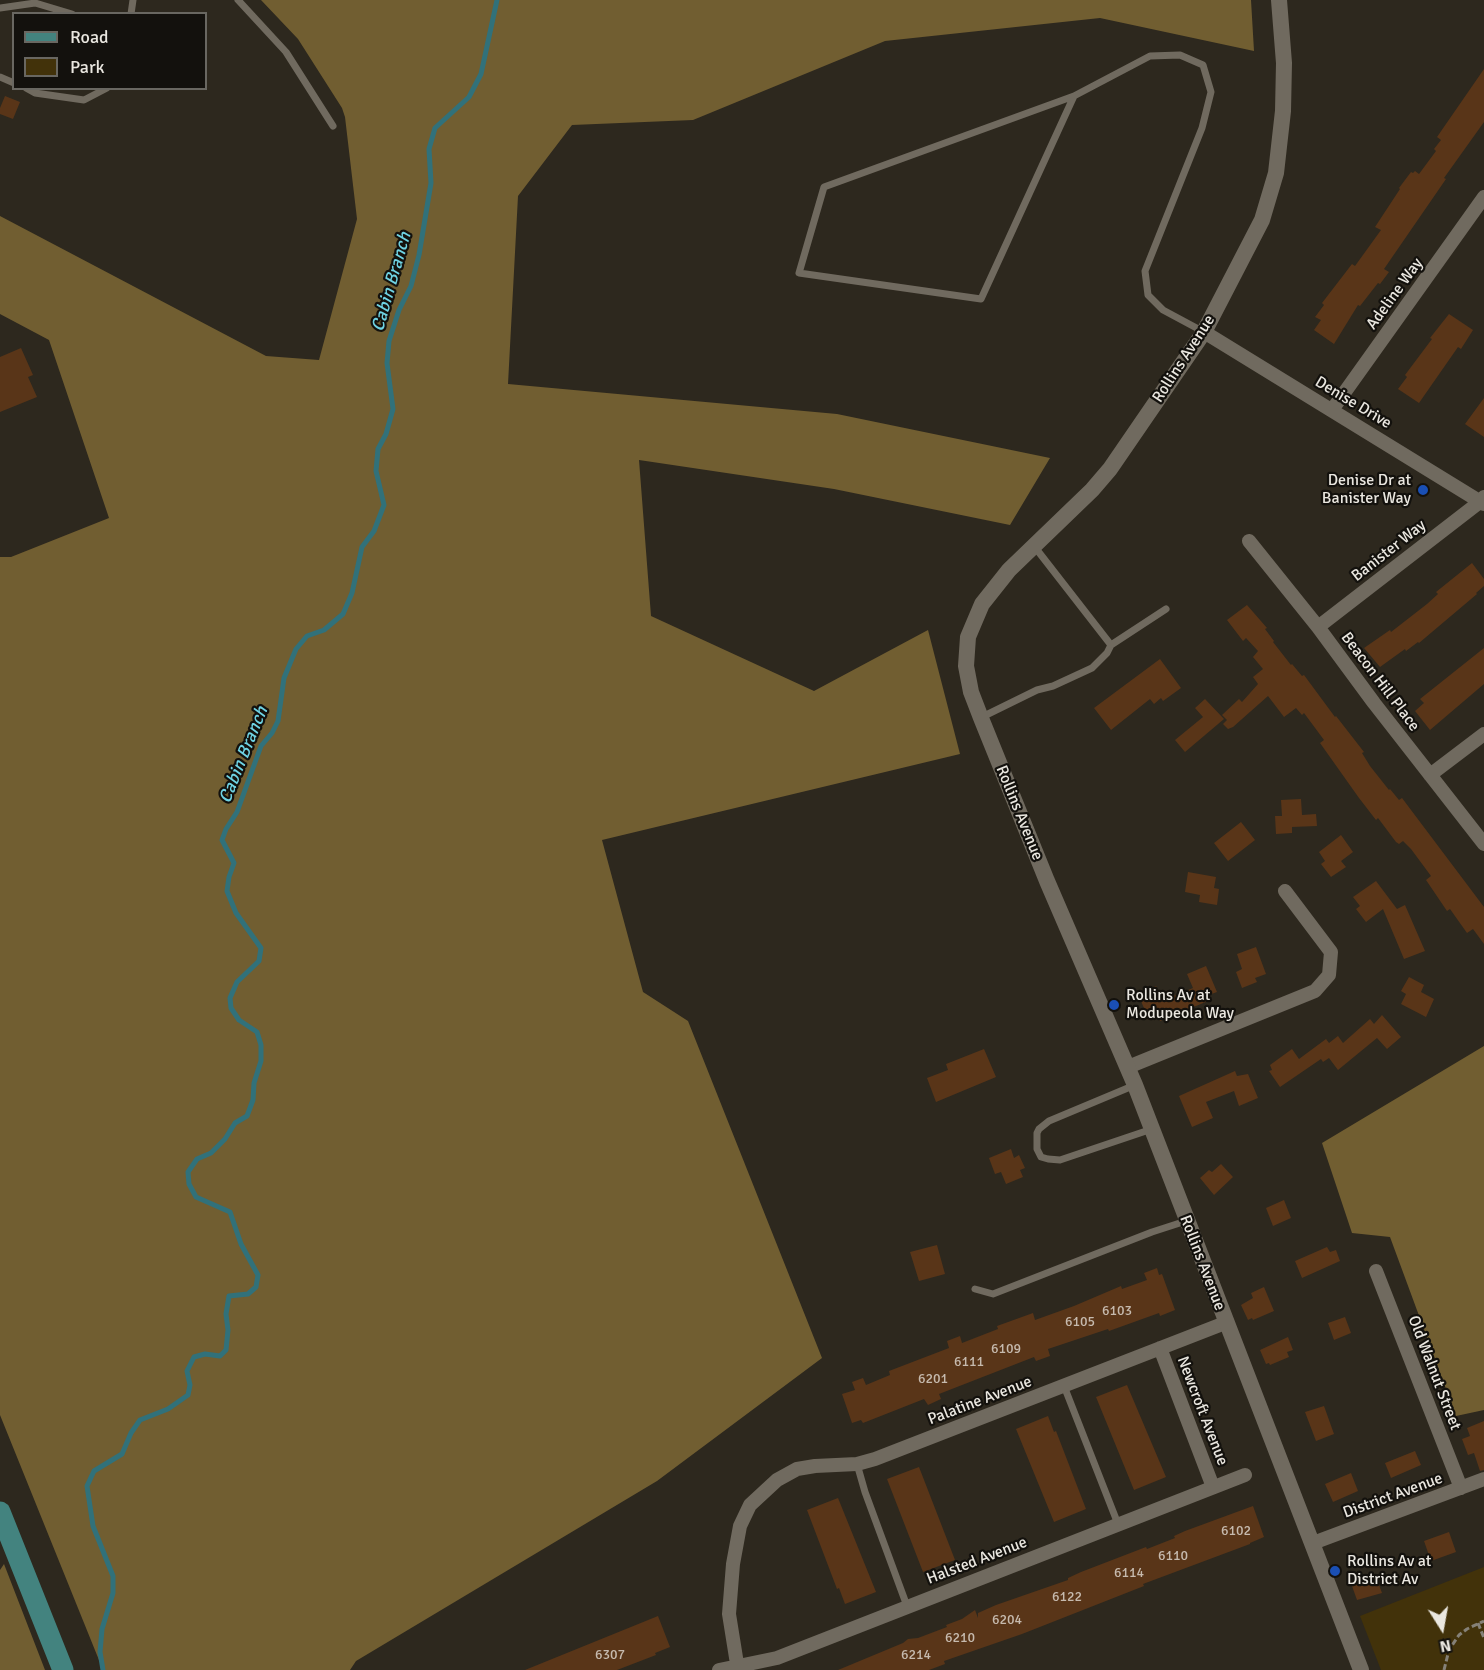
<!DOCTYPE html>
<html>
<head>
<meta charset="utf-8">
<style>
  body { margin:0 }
  #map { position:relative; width:1484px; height:1670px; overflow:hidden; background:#2d281e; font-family:Signika,sans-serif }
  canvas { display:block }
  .legend { position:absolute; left:12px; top:12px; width:195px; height:78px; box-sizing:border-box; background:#13110d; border:2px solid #696761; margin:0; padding:8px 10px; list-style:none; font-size:18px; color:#eae7e0 }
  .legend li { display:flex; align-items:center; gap:12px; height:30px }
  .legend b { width:30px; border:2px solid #696761 }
  .north { position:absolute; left:1412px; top:1598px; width:60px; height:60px; -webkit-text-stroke:4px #13110d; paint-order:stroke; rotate:169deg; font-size:16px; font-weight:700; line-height:24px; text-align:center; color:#eae7e0 }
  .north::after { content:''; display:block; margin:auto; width:21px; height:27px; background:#eae7e0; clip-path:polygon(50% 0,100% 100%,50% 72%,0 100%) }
</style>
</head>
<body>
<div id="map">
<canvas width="1484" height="1670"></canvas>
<ul class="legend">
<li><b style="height:8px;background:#43837f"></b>Road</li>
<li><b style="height:16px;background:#42320a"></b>Park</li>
</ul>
<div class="north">N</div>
</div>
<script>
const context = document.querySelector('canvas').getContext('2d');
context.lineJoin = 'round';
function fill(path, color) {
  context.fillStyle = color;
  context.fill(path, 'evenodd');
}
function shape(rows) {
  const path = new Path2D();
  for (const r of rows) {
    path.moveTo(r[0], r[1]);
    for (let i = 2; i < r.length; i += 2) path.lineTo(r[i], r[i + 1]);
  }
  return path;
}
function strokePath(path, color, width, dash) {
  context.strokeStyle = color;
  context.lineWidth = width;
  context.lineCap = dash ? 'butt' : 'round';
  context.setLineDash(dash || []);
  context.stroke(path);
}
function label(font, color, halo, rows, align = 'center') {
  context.font = font + ' Signika,sans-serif';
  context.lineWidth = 4.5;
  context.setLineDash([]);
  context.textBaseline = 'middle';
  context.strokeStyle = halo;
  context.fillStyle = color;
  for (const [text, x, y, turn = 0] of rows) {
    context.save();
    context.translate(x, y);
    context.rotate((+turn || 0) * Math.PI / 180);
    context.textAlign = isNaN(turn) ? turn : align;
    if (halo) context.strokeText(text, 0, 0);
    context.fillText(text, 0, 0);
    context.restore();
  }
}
const green = shape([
  [1484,1567,1484,1670,1381,1670,1360,1616]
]);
const forest = shape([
  [261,0,1251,0,1254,51,1100,18,885,41,693,120,572,125,518,196,508,384,837,414,1050,458,1010,525,834,489,639,460,651,616,814,691,928,630,960,754,602,840,643,992,688,1021,822,1358,657,1481,356,1661,350,1670,103,1670,0,1415,0,557,11,557,109,518,49,340,0,314,0,216,266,356,319,360,357,219,345,117,342,108,298,39],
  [1484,1046,1484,1410,1456,1416,1390,1237,1352,1233,1322,1143],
  [4,1564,45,1670,0,1670,0,1570]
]);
const stream = shape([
  [103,1670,100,1652,102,1629,113,1593,113,1576,93,1526,87,1486,94,1471,122,1454,131,1433,140,1420,168,1409,188,1395,190,1385,187,1371,194,1357,205,1354,220,1356,226,1350,228,1330,226,1314,229,1296,248,1294,256,1287,258,1275,241,1244,230,1212,196,1197,189,1184,188,1172,197,1159,211,1153,225,1139,235,1123,247,1116,253,1100,254,1083,261,1061,261,1045,257,1032,239,1020,231,1008,230,998,237,982,259,961,261,948,236,913,227,891,229,877,234,863,222,840,226,829,237,812,261,746,272,733,278,721,284,678,296,649,307,636,324,630,343,614,352,593,362,547,374,531,384,505,376,471,378,449,386,434,393,409,387,363,389,341,399,310,411,286,419,255,431,183,429,149,435,128,469,97,481,74,497,0]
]);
const building = shape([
  [1484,69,1484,122,1444,178,1446,179,1384,269,1389,272,1380,284,1378,283,1360,306,1358,305,1334,344,1314,330,1321,320,1315,317,1324,305,1322,303,1352,264,1355,266,1381,230,1375,227,1400,189,1399,188,1411,172,1413,173,1415,171,1419,174,1436,151,1434,149,1441,140,1437,137],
  [5,96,20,102,13,119,0,114,0,108],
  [1449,314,1473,330,1461,349,1458,347,1419,403,1398,389,1407,377,1405,375,1432,339,1430,338],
  [21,348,33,375,28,377,37,397,0,412,0,357],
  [1484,398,1484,437,1465,424],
  [1472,563,1484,579,1484,586,1476,593,1477,594,1419,643,1418,642,1406,651,1405,649,1380,667,1364,648,1390,630,1391,632,1427,604,1438,594,1436,592],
  [1247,605,1267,628,1265,629,1274,641,1273,642,1291,665,1292,664,1302,676,1304,675,1335,717,1336,716,1364,752,1362,753,1370,766,1389,790,1390,789,1399,800,1402,798,1484,907,1484,944,1473,929,1467,933,1450,909,1447,911,1426,880,1431,876,1411,849,1403,841,1399,844,1396,842,1378,818,1376,820,1359,798,1320,743,1324,740,1304,713,1302,715,1296,708,1284,717,1268,696,1233,727,1228,729,1223,724,1227,720,1222,715,1239,699,1242,702,1258,684,1253,677,1263,669,1253,657,1258,651,1246,638,1243,641,1227,620],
  [1484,648,1484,684,1430,730,1415,711,1424,703,1420,699],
  [1160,659,1181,688,1163,701,1161,698,1154,704,1150,699,1111,730,1094,708],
  [1205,699,1224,719,1185,752,1175,740,1203,717,1195,708],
  [1301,799,1302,815,1316,814,1317,826,1292,827,1292,833,1276,834,1275,816,1282,816,1281,800],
  [1241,822,1255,840,1228,861,1214,843],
  [1341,835,1353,852,1341,861,1346,867,1331,877,1321,864,1325,861,1319,852],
  [1188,872,1216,877,1214,888,1219,889,1217,905,1199,902,1200,895,1185,892],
  [1376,881,1397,909,1405,905,1425,951,1404,959,1383,909,1366,922,1356,909,1360,906,1353,897],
  [1256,947,1266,974,1255,978,1257,982,1242,988,1236,972,1242,969,1237,954],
  [1206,966,1217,992,1206,996,1208,1001,1160,1021,1158,1016,1149,1020,1138,994,1156,986,1162,1001,1181,993,1193,988,1187,974],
  [1409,977,1424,985,1421,992,1434,999,1426,1017,1401,1004,1406,994,1401,991],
  [1382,1015,1401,1037,1387,1049,1377,1038,1338,1070,1329,1058,1323,1062,1321,1059,1280,1087,1269,1071,1272,1070,1270,1065,1292,1049,1299,1059,1326,1039,1329,1043,1338,1036,1343,1043,1370,1019,1374,1024],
  [984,1049,996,1077,936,1102,927,1078,948,1070,946,1064],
  [1235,1071,1237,1076,1248,1074,1258,1098,1239,1106,1234,1091,1206,1102,1213,1118,1192,1127,1179,1096],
  [1011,1149,1014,1158,1019,1155,1025,1168,1020,1170,1023,1177,1006,1184,1001,1172,995,1174,989,1158],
  [1221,1164,1233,1177,1214,1195,1200,1178,1209,1170,1212,1172],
  [1284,1200,1291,1218,1273,1226,1266,1208],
  [937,1245,945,1274,919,1281,910,1252],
  [1327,1247,1330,1252,1336,1250,1340,1261,1302,1278,1295,1261],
  [1157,1268,1159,1275,1162,1274,1175,1310,1160,1316,1159,1313,1109,1331,1108,1329,1048,1349,1050,1356,1036,1361,1034,1357,939,1394,941,1399,928,1405,924,1399,863,1423,861,1420,852,1423,842,1394,855,1390,852,1382,863,1378,866,1385,890,1375,889,1371,949,1348,947,1341,960,1336,962,1343,998,1329,997,1326,1033,1313,1035,1320,1074,1306,1121,1286,1122,1289,1147,1280,1144,1273],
  [1264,1287,1274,1311,1253,1320,1252,1318,1248,1320,1241,1305,1253,1298,1251,1293],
  [1345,1317,1351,1333,1334,1340,1328,1323],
  [1288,1337,1293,1350,1287,1352,1289,1357,1270,1365,1269,1363,1266,1364,1260,1350],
  [1127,1385,1166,1477,1134,1490,1096,1397],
  [1324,1406,1334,1434,1316,1441,1305,1412],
  [1048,1416,1054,1432,1056,1431,1086,1509,1054,1522,1016,1429],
  [1484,1421,1484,1470,1480,1471,1474,1453,1468,1455,1462,1439,1470,1436,1467,1428],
  [1415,1451,1421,1465,1391,1478,1385,1463],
  [919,1467,955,1560,923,1572,887,1479],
  [1351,1473,1358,1491,1333,1502,1325,1484],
  [838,1498,876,1592,845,1604,839,1588,837,1589,807,1510],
  [1253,1506,1264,1537,1250,1543,1250,1544,1143,1584,1144,1586,1022,1634,944,1661,945,1664,929,1670,838,1670,903,1643,908,1639,918,1638,947,1627,946,1625,962,1619,975,1610,978,1618,978,1613,996,1605,1068,1580,1068,1578,1081,1572,1146,1547,1147,1549,1175,1538,1174,1536,1185,1531],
  [1449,1532,1456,1552,1431,1561,1424,1541],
  [1376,1577,1382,1593,1357,1600,1352,1586],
  [658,1616,670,1647,655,1653,656,1655,617,1670,525,1670]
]);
const path = shape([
  [1478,1623,1484,1638],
  [1444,1670,1449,1650,1459,1635,1467,1629,1484,1621]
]);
const service = shape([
  [238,0,286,52,333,126],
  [0,8,35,3,72,14],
  [131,14,133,0],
  [0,77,14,83],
  [26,88,35,93,84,100,107,88],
  [1074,96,824,187,799,273,981,299,1074,96,1150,56,1180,55,1203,65,1211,92,1202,128,1145,271,1148,295,1163,310,1204,332],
  [1034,546,1111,645,1166,609],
  [982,717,1037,690,1053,686,1092,668,1107,653,1111,645],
  [1135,1085,1049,1121,1039,1129,1037,1133,1037,1149,1041,1157,1048,1159,1060,1160,1152,1129],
  [975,1289,993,1294,1152,1232,1186,1221],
  [1064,1386,1118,1524],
  [857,1464,865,1492,907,1606]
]);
const minor = shape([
  [1204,332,1484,504],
  [1332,410,1484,197],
  [1249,541,1318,627,1374,703,1484,844],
  [1318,627,1481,501,1484,497],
  [1430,775,1484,734],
  [1128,1067,1315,991,1329,975,1331,952,1285,891],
  [1376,1271,1461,1488],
  [1160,1348,1213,1487],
  [1313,1543,1484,1479],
  [719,1670,777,1658,1245,1475],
  [738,1670,729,1614,733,1564,740,1526,750,1505,777,1480,797,1469,815,1466,857,1464,875,1459,1225,1323]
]);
const tertiary = shape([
  [1279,0,1284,63,1283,111,1276,173,1262,220,1204,332,1110,469,1092,490,1009,570,982,604,968,637,966,666,971,692,981,718,1047,881,1135,1085,1361,1670]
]);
const primary = shape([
  [0,1512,63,1670]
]);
const markers = [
  [1423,490,6,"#1a4fb4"],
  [1114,1005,6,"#1a4fb4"],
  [1335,1571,6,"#1a4fb4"]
];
const numberNames = [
  ["6103",1117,1311],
  ["6105",1080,1322],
  ["6109",1006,1349],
  ["6111",969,1362],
  ["6201",933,1379],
  ["6102",1236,1531],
  ["6110",1173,1556],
  ["6114",1129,1573],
  ["6122",1067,1597],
  ["6204",1007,1620],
  ["6210",960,1638],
  ["6307",610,1655],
  ["6214",916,1655]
];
const streetNames = [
  ["Adeline Way",1395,294,-54],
  ["Rollins Avenue",1184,359,-57],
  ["Denise Drive",1353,403,31],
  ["Banister Way",1389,551,-38],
  ["Beacon Hill Place",1380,682,53],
  ["Rollins Avenue",1019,813,68],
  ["Rollins Avenue",1202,1263,69],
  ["Old Walnut Street",1434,1373,69],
  ["Palatine Avenue",980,1401,-21],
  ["Newcroft Avenue",1202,1411,69],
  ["District Avenue",1393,1496,-20],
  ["Halsted Avenue",977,1561,-21]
];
const poiNames = [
  ["Denise Dr at",1411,481,"right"],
  ["Banister Way",1411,499,"right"],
  ["Rollins Av at",1126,996],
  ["Modupeola Way",1126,1014],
  ["Rollins Av at",1347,1562],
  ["District Av",1347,1580]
];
const waterNames = [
  ["Cabin Branch",392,282,-74],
  ["Cabin Branch",244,755,-68]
];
fill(green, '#42320a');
fill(forest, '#715e31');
strokePath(stream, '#31717a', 5);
fill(building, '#593518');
strokePath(path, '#858178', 3, [6, 3]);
strokePath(service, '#706a5f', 7);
strokePath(minor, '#706a5f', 14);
strokePath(tertiary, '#706a5f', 16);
strokePath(primary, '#43837f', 21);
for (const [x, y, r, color] of markers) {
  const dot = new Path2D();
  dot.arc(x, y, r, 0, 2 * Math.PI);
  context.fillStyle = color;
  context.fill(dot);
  strokePath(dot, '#13110d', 2);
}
label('14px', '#c6baae', null, numberNames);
label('16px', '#eae7e0', '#13110d', streetNames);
label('16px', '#eae7e0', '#13110d', poiNames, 'left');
label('italic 18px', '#6fd3e3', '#13110d', waterNames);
</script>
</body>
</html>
